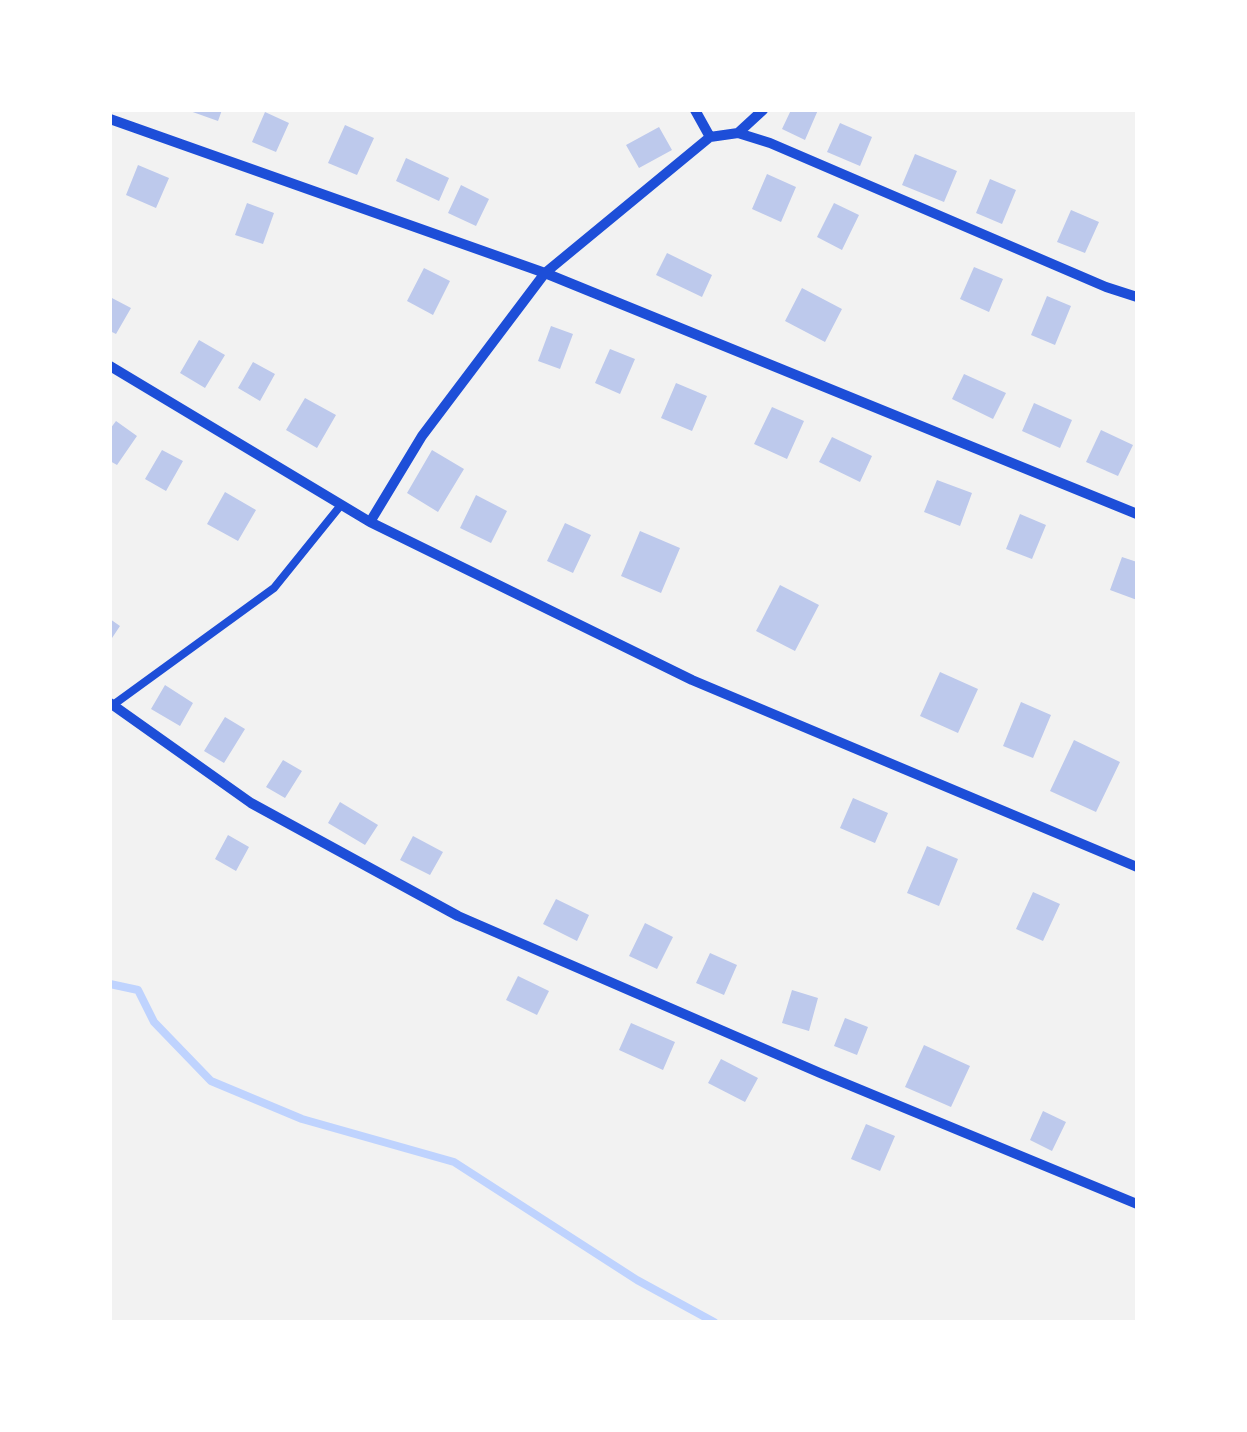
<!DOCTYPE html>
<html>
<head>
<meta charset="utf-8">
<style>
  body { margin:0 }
  #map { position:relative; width:1247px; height:1432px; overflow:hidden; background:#f2f2f2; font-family:"PT Sans",sans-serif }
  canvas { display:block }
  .frame { position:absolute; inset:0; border:112px solid #fff; pointer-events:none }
</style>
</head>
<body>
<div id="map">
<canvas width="1247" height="1432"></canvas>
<div class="frame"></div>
</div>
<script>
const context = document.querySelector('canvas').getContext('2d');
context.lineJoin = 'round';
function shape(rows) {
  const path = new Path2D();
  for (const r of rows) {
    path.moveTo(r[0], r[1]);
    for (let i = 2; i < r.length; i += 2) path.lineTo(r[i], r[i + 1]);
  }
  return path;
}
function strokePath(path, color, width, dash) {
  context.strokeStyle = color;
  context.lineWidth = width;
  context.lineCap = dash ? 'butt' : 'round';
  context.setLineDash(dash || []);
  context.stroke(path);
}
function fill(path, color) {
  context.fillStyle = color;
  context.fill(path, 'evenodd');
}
const stream = shape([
  [110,984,138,990,154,1022,211,1081,302,1119,454,1162,637,1280,714,1322]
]);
const building = shape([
  [187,110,222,110,218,121],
  [791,110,818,110,805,140,782,129],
  [265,112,289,123,276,152,252,142],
  [840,123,872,137,860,166,827,152],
  [345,125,374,138,357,175,328,163],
  [659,127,672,150,639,168,626,145],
  [915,154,957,171,944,202,902,185],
  [406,158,449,178,439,201,396,181],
  [138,165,169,178,156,208,126,195],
  [767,174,796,187,781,222,752,209],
  [990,179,1016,190,1002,224,976,213],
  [461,185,489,199,476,226,448,213],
  [247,203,274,213,263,244,235,235],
  [834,203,859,215,842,250,817,237],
  [1071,210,1099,222,1085,253,1057,242],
  [667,253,712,275,702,297,656,275],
  [974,267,1003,279,989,312,960,299],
  [424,268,450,281,433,315,407,301],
  [802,288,842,309,825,342,785,321],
  [1047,296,1071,306,1055,345,1031,335],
  [110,297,131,308,116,334,110,331],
  [551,326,573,334,560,369,538,361],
  [199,340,225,355,205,388,180,373],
  [610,349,635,359,620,394,595,383],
  [253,362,275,374,260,401,238,388],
  [964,374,1006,393,993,419,952,399],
  [676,383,707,396,692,431,661,418],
  [305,398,336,415,317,448,286,430],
  [1034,403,1072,420,1060,448,1022,431],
  [772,407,804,421,787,459,754,444],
  [116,421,137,436,117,465,110,461,110,429],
  [1101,430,1133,445,1118,476,1086,462],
  [832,437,872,456,860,482,819,462],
  [162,450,183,461,166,491,145,479],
  [432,450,464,469,438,512,407,493],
  [937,480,972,493,960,526,924,512],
  [225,492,256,510,238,541,207,524],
  [476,495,507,511,491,543,460,528],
  [1020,514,1046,525,1032,559,1006,549],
  [565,523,591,535,573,573,547,561],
  [640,531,680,548,661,593,621,576],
  [1122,557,1137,562,1137,600,1110,590],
  [780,585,819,605,795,651,756,631],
  [110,619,120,626,110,641],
  [940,672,978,689,958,733,920,716],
  [165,685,193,703,180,726,151,709],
  [1021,702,1051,715,1033,758,1003,746],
  [225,717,245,729,224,763,204,751],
  [1074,740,1120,762,1096,812,1050,791],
  [283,760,302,771,285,798,266,787],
  [853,798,888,813,875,843,840,828],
  [340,802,378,825,365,845,328,823],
  [228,835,249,847,236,871,215,859],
  [413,836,443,852,430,875,400,860],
  [927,846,958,859,939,906,907,893],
  [1033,892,1060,904,1043,941,1016,929],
  [556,899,589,915,577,941,543,924],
  [645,923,673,937,657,969,629,956],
  [710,953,737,965,724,995,696,983],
  [518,976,549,991,537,1015,506,1000],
  [792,990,818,998,809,1031,782,1023],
  [845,1018,868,1027,857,1055,834,1046],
  [631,1023,675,1042,663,1070,619,1050],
  [924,1045,970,1066,951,1107,905,1087],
  [721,1059,758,1078,745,1102,708,1083],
  [1043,1111,1066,1122,1052,1151,1030,1140],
  [866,1124,895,1136,880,1171,851,1159]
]);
const service = shape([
  [113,705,274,588,341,505]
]);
const minor = shape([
  [695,110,710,137],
  [110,119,545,273,1137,514],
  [738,133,770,143,1106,287,1137,297],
  [110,366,370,522,692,680,1137,867],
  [370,522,422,436,545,273,710,137,738,133,763,110],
  [110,703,251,803,458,916,820,1073,1137,1204]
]);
strokePath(stream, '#bfd3fe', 8);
fill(building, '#bdc9ec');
strokePath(service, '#1d4ed8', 8);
strokePath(minor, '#1d4ed8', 10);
</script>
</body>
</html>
